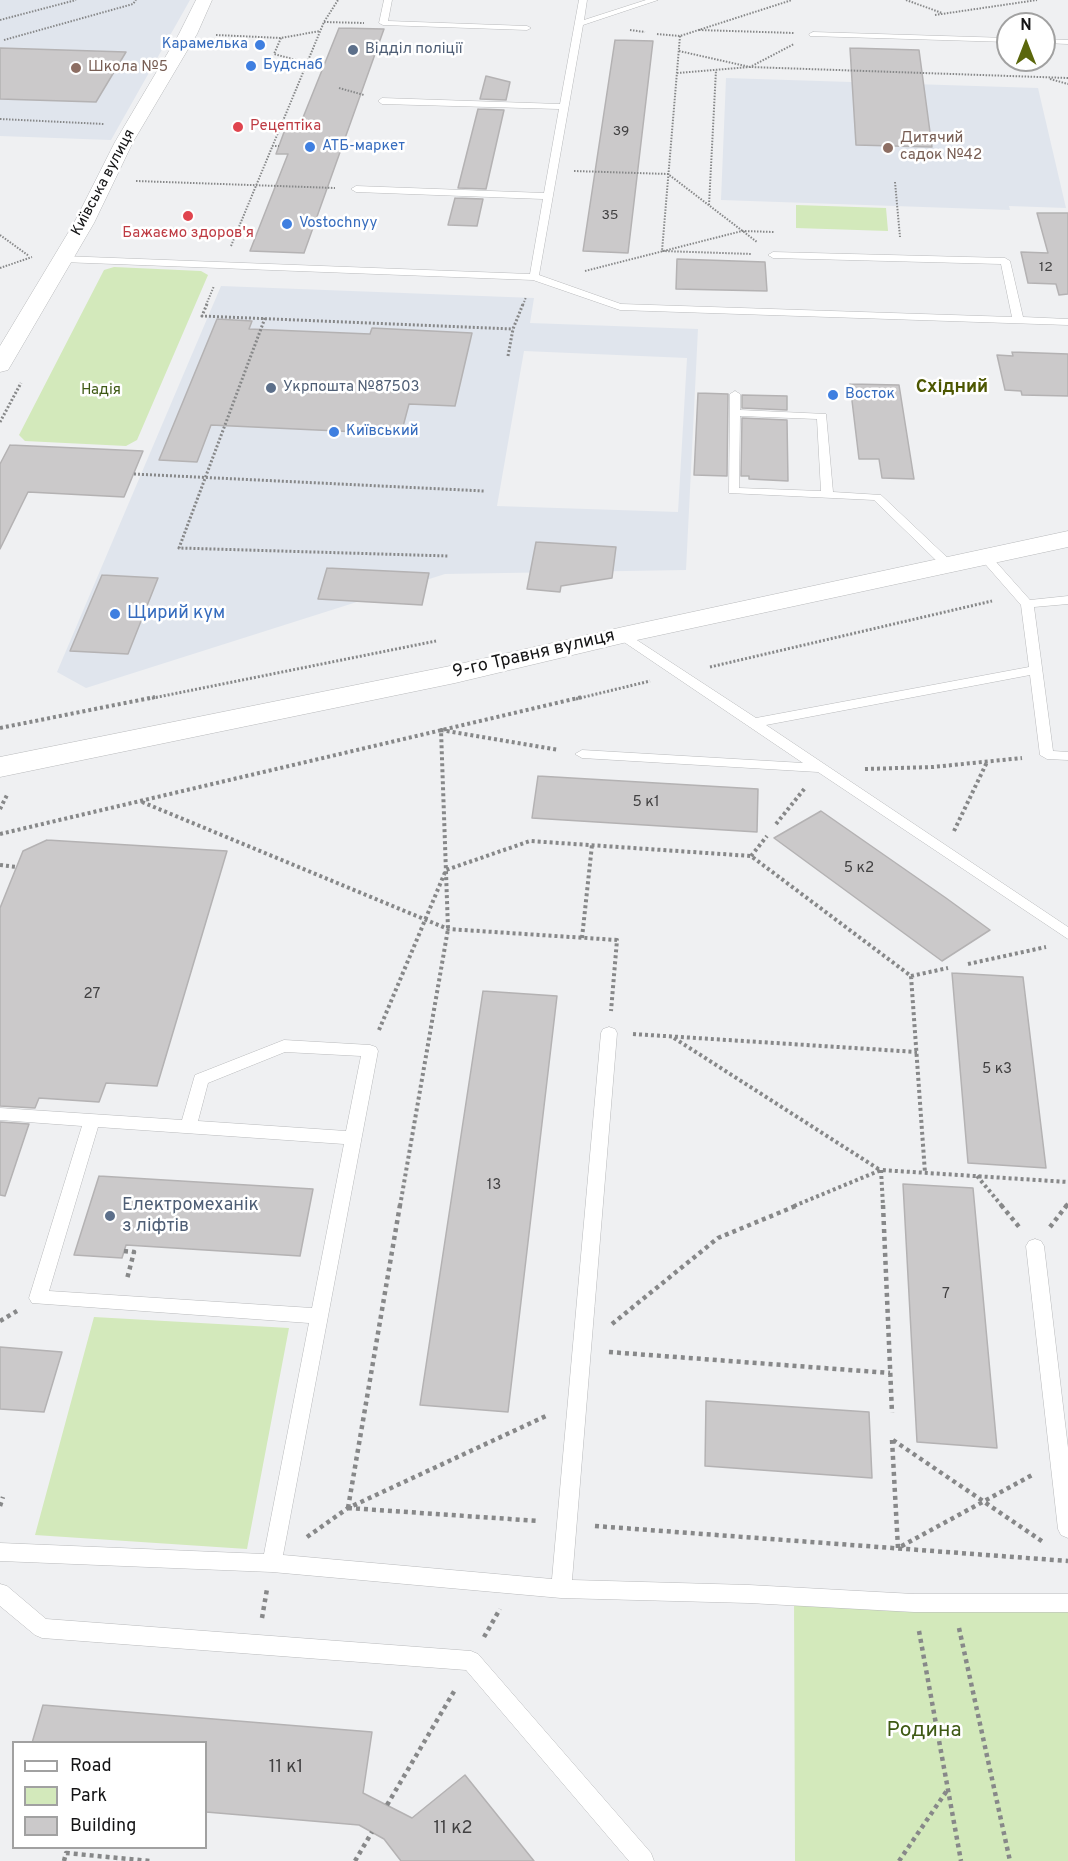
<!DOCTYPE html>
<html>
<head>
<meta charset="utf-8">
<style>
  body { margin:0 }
  #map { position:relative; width:1068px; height:1861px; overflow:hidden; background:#eff0f2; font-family:Overpass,sans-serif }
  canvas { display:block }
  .legend { position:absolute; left:12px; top:1741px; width:195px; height:108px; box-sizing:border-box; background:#fff; border:2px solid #a1a1a1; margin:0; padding:8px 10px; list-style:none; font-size:18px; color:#141415 }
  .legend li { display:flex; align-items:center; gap:12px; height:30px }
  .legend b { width:30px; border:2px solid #a1a1a1 }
  .north { position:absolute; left:996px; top:12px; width:60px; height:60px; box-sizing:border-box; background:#fff; border:2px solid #a1a1a1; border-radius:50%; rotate:0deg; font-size:16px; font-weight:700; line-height:24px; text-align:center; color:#141415 }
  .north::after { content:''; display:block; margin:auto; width:21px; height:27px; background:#5b670c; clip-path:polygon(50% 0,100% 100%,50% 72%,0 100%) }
</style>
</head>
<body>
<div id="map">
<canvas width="1068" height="1861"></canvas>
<ul class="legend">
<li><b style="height:8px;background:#fff"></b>Road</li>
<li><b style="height:16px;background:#d3e9bb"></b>Park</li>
<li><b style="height:16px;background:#cbc9ca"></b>Building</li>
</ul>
<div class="north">N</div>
</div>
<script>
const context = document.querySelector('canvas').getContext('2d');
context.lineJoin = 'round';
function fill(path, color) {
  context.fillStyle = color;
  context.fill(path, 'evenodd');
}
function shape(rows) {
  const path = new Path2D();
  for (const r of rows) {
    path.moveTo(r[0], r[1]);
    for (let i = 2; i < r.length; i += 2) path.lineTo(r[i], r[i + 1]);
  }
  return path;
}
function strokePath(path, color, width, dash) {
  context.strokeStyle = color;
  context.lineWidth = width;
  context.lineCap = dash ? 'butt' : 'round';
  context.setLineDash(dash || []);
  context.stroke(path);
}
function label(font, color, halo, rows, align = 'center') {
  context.font = font + ' Overpass,sans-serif';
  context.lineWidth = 5;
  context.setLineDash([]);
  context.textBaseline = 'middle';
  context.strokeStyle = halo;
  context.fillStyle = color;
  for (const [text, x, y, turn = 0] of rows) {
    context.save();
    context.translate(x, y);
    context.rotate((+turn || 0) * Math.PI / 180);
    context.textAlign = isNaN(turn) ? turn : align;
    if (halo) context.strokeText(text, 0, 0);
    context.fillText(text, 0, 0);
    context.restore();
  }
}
const built = shape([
  [0,0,190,0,111,140,0,136],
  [726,78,1038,88,1066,208,1009,206,1010,210,721,200],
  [221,286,534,298,530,323,698,329,686,570,445,574,86,688,57,672],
  [524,351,687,358,678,512,497,506]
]);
const green = shape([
  [796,205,886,208,888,231,796,228],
  [114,267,201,271,208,275,137,440,126,446,25,441,19,435,104,270],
  [94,1317,289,1328,247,1549,35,1535],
  [794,1597,1068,1603,1068,1861,795,1861]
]);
const building = shape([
  [339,28,384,29,304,253,250,251,288,154,276,154,287,124,300,125,339,28],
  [615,40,653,41,628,253,583,251,615,40],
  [0,48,126,52,96,102,0,99,0,48],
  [850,48,919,50,932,147,856,145,850,48],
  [486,76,510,82,506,100,480,99,486,76],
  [478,109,504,110,486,189,458,188,478,109],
  [455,198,483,199,477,226,448,225,455,198],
  [1037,213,1068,213,1068,294,1059,295,1056,284,1028,283,1021,252,1048,253,1037,213],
  [677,259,765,262,767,291,676,289,677,259],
  [217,319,252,321,249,329,370,334,372,328,472,333,455,406,409,404,401,434,211,425,197,462,159,460,217,319],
  [1012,352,1068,354,1068,396,1022,395,1021,391,1005,390,997,355,1013,356,1012,352],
  [850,384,899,385,914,479,882,478,879,459,859,459,850,384],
  [698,393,728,394,727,476,694,475,698,393],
  [742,395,787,396,787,410,742,408,742,395],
  [742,418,787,420,788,481,749,479,749,476,741,476,742,418],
  [10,445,143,451,124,497,28,492,0,549,0,464,10,445],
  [536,542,616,547,612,578,561,586,560,592,527,589,536,542],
  [327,568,429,573,422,605,318,599,327,568],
  [102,575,158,578,128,654,70,651,102,575],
  [538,776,758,789,757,832,532,818,538,776],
  [821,811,946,898,990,930,942,961,774,838,821,811],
  [47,840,227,851,157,1086,106,1083,99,1102,39,1098,35,1108,0,1106,0,908,23,851,47,840],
  [952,973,1023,977,1046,1168,968,1163,952,973],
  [483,991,557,996,508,1412,420,1405,483,991],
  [0,1122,29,1124,5,1196,0,1195,0,1122],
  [99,1176,313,1189,300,1256,126,1245,122,1258,74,1255,99,1176],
  [903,1184,973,1188,997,1448,917,1442,903,1184],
  [0,1347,62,1352,44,1412,0,1409,0,1347],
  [706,1401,869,1412,872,1478,705,1466,706,1401],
  [43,1705,372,1732,363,1793,412,1818,465,1775,534,1861,401,1861,384,1839,359,1825,206,1812,206,1743,32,1743,43,1705]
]);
const pathFar3 = shape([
  [906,0,942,13],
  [935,15,1037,0],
  [0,20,76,0],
  [324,22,364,23],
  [630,30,645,32],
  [699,30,794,33],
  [657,34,680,36,792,0],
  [216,35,281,38,320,31],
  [680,36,662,251,752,254],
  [281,38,274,54,307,63],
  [4,40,133,4,136,0],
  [679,51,750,67,794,44],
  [677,73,750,67,1068,78],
  [1050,79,1068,84],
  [339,88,364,95],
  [0,119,104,124],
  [272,146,279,146],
  [574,171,668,174,757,242],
  [136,181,335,188],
  [895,182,900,237],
  [709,205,716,70],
  [0,235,29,256],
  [231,246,324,22,338,0],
  [0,268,32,257],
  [585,271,742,231,774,232],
  [206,305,214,286],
  [523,305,526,297]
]);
const pathFar2 = shape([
  [207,304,202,316,513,329],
  [265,318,179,548,448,556],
  [508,356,513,329,523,304],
  [0,422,21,383],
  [134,474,484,491],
  [710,667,992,601],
  [148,699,436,641],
  [576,699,650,681]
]);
const pathFar1 = shape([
  [0,728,155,697],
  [865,769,933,767,1022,758],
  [142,802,448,929,617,940,611,1011],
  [0,809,8,793],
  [776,824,805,788],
  [954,831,987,762],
  [0,834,582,697],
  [751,856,767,836],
  [0,865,17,867],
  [582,938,592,845],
  [968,964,1046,947],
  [911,976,948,968],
  [379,1030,446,870,530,841,751,856,911,976,925,1173],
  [633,1034,917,1052],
  [674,1038,880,1170],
  [881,1170,883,1206],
  [977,1176,1002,1206],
  [400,1206,448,929,441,730,559,750],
  [794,1206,881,1170,1068,1182],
  [1066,1206,1068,1204]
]);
const path = shape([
  [883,1205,892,1413],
  [1001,1205,1020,1228],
  [1050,1227,1067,1205],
  [124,1251,134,1252,127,1279],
  [0,1321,17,1311],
  [612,1324,718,1238,798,1205],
  [609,1352,890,1373],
  [892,1440,898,1548,1034,1474],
  [893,1440,1043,1542],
  [0,1506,3,1497],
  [348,1508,400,1205],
  [348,1508,539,1521],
  [595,1526,1068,1561],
  [307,1537,348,1508,548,1415],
  [262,1618,267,1589],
  [959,1628,1010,1861],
  [919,1631,961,1861],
  [484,1637,500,1609],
  [387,1805,456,1688],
  [64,1861,66,1853,150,1861],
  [355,1861,372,1832],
  [899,1861,948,1789]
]);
const lane = shape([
  [384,0,392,0,388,21,527,26,531,28,527,30,383,25,379,23,384,0],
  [579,0,587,0,584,20,646,0,658,0,583,25,539,275,621,304,1012,317,1001,264,773,258,768,255,773,252,1005,258,1010,261,1023,317,1068,319,1068,325,620,310,533,280,62,262,57,259,62,256,530,274,543,199,356,192,351,189,356,186,544,193,559,109,382,104,378,101,382,98,560,104,579,0],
  [813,32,1008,38,1008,42,810,36,809,34,813,32],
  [1044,39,1068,40,1068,44,1044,43,1044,39],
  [735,391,740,394,740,410,826,414,833,492,881,495,952,562,952,568,944,568,874,500,729,493,730,394,735,391],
  [740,416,817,419,821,491,739,488,740,416],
  [985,553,989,554,1030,600,1068,596,1068,604,1034,607,1053,751,1068,752,1068,760,1047,759,1040,755,1030,675,766,725,1068,927,1068,939,818,772,582,758,575,754,582,750,803,763,618,638,617,635,618,632,623,631,756,718,1029,667,1021,605,979,557,985,553],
  [609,1027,615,1029,617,1033,572,1580,749,1585,914,1594,1068,1594,1068,1612,914,1612,749,1603,561,1598,272,1572,0,1561,0,1543,264,1554,309,1323,32,1303,29,1298,82,1126,0,1120,0,1108,182,1120,195,1075,284,1040,370,1045,376,1047,378,1051,283,1555,552,1579,601,1033,603,1029,609,1027],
  [285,1052,361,1056,346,1131,198,1121,208,1083,285,1052],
  [98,1127,344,1144,312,1308,49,1291,98,1127],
  [1035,1239,1041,1241,1044,1246,1068,1448,1068,1538,1061,1535,1058,1529,1026,1246,1029,1241,1035,1239],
  [0,1584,7,1586,46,1619,471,1651,478,1654,651,1853,654,1861,629,1861,466,1670,42,1638,35,1635,0,1606,0,1584]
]);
const street = shape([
  [196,0,212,0,197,34,133,142,94,223,11,365,8,370,0,372,0,346,74,223,115,142,179,34,196,0]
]);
const secondary = shape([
  [1068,531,1068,547,623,643,455,683,0,777,0,757,455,665,623,627,1068,531]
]);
const markers = [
  [260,45,6,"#3f7fe0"],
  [353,50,6,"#5c6f8a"],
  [251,66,6,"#3f7fe0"],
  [76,68,6,"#8d6e63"],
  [238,127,6,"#e0444e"],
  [310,147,6,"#3f7fe0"],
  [888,148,6,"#8d6e63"],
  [188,216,6,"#e0444e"],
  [287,224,6,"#3f7fe0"],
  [271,388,6,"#5c6f8a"],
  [833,395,6,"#3f7fe0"],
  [334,432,6,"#3f7fe0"],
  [115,614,6,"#3f7fe0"],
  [110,1216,6,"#5c6f8a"]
];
const farNumbernames = [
  ["39",621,132],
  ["35",610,216],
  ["12",1046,268]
];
const farShopnames = [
  ["Карамелька",248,45,"right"],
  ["Будснаб",263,66],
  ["АТБ-маркет",322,147],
  ["Vostochnyy",299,224],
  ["Восток",845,395],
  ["Київський",346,432]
];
const farServicenames = [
  ["Відділ поліції",365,50],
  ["Укрпошта №87503",283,388]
];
const farEducationnames = [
  ["Школа №5",88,68],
  ["Дитячий",900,139],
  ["садок №42",900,156]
];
const farHealthnames = [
  ["Рецептіка",250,127],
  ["Бажаємо здоров'я",188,234,"center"]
];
const farStreetnames = [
  ["Київська вулиця",104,183,-62]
];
const farParknames = [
  ["Надія",101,391]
];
const numberNames = [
  ["5 к1",646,803],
  ["5 к2",859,869],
  ["27",92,995],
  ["5 к3",997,1070],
  ["13",494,1186],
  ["7",946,1295]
];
const farQuarternames = [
  ["Східний",952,388]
];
const shopNames = [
  ["Щирий кум",127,614]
];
const streetNames = [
  ["9-го Травня вулиця",534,655,-13]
];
const serviceNames = [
  ["Електромеханік",122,1206],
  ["з ліфтів",122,1227]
];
const nearNumbernames = [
  ["11 к1",286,1768],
  ["11 к2",453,1829]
];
const nearParknames = [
  ["Родина",924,1732]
];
fill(built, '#e0e5ed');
fill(green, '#d3e9bb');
fill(building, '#cbc9ca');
strokePath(building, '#b4b2b3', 1.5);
strokePath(lane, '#b9babc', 1);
strokePath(street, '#b9babc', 1);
strokePath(secondary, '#b9babc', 1);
strokePath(pathFar3, '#878889', 2, [1.5, 1.5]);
strokePath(pathFar2, '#878889', 3, [2, 2]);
strokePath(pathFar1, '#878889', 4, [3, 3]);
strokePath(path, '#878889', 4.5, [4, 4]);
fill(lane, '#fff');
fill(street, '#fff');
fill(secondary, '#fff');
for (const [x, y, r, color] of markers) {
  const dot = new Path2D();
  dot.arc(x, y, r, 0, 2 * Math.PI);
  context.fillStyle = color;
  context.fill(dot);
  strokePath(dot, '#fff', 2);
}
label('14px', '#424142', null, farNumbernames);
label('15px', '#366cbe', '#fff', farShopnames, 'left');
label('15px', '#4e5e75', '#fff', farServicenames, 'left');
label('15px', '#785e54', '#fff', farEducationnames, 'left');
label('15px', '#be3a42', '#fff', farHealthnames, 'left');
label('15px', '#141415', '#fff', farStreetnames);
label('15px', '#3e5914', '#fff', farParknames);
label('15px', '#424142', null, numberNames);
label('bold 18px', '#4d5701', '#fff', farQuarternames);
label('18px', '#366cbe', '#fff', shopNames, 'left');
label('18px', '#141415', '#fff', streetNames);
label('18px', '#4e5e75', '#fff', serviceNames, 'left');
label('18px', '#424142', null, nearNumbernames);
label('21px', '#3e5914', '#fff', nearParknames);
</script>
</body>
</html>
